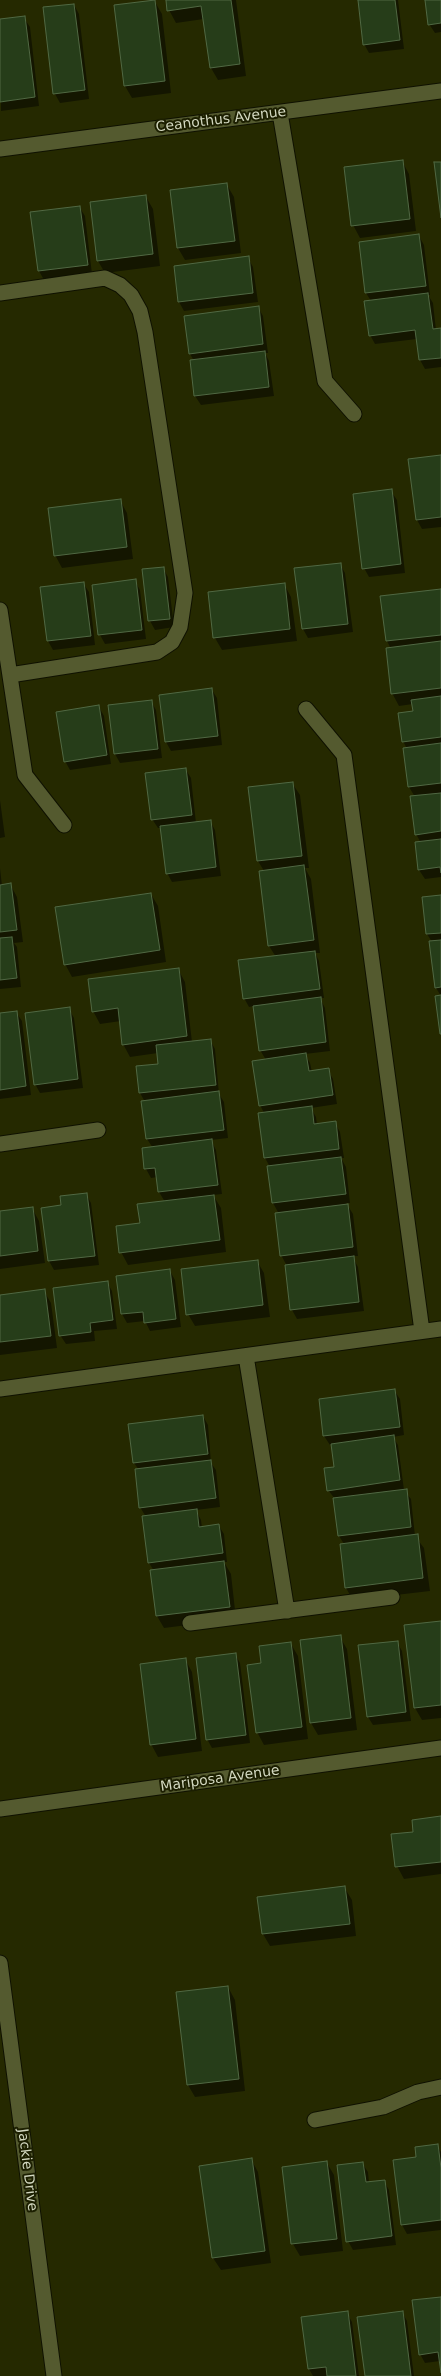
<!DOCTYPE html>
<html>
<head>
<meta charset="utf-8">
<style>
  body { margin:0 }
  canvas { display:block; background:#252900 }
</style>
</head>
<body>
<canvas width="441" height="2376"></canvas>
<script>
const context = document.querySelector('canvas').getContext('2d');
context.lineJoin = 'round';
function fill(path, color) {
  context.fillStyle = color;
  context.fill(path, 'evenodd');
}
function shape(rows) {
  const path = new Path2D();
  for (const r of rows) {
    path.moveTo(r[0], r[1]);
    for (let i = 2; i < r.length; i += 2) path.lineTo(r[i], r[i + 1]);
  }
  return path;
}
function strokePath(path, color, width, dash) {
  context.strokeStyle = color;
  context.lineWidth = width;
  context.lineCap = dash ? 'butt' : 'round';
  context.setLineDash(dash || []);
  context.stroke(path);
}
function label(font, color, halo, rows, align = 'center') {
  context.font = font + ' "DejaVu Sans",sans-serif';
  context.lineWidth = 4;
  context.setLineDash([]);
  context.textBaseline = 'middle';
  context.strokeStyle = halo;
  context.fillStyle = color;
  for (const [text, x, y, turn = 0] of rows) {
    context.save();
    context.translate(x, y);
    context.rotate((+turn || 0) * Math.PI / 180);
    context.textAlign = isNaN(turn) ? turn : align;
    if (halo) context.strokeText(text, 0, 0);
    context.fillText(text, 0, 0);
    context.restore();
  }
}
const shadow = shape([
  [167,0,236,0,246,76,218,80,211,68,204,19,176,23,169,10],
  [359,0,398,0,404,49,369,53,364,44],
  [426,0,441,0,441,32,435,33,429,24],
  [155,2,162,14,171,93,132,98,125,86,116,6],
  [74,5,79,14,89,99,60,103,55,94,44,8],
  [24,18,30,27,39,106,1,111,0,21],
  [402,161,409,174,416,231,360,238,353,225],
  [227,185,234,197,241,253,185,260,178,248,171,191],
  [146,197,153,209,160,266,105,273,98,261],
  [80,208,85,216,92,274,44,280,39,271],
  [419,236,424,245,430,295,428,295,433,303,436,330,441,330,441,367,425,369,420,360,417,339,375,344,370,335,371,301,366,293],
  [248,258,253,267,258,302,184,311,179,302],
  [258,307,263,316,268,353,265,353,269,361,274,396,201,405,195,396,191,361,194,361,190,354],
  [441,456,441,527,422,529,417,520,410,460],
  [391,491,397,500,405,573,369,577,364,568],
  [120,500,127,513,133,559,62,568,55,555],
  [340,564,345,573,353,632,308,638,303,629],
  [163,568,168,577,174,627,155,630,150,621,143,570],
  [135,581,140,590,146,639,105,644,100,635],
  [83,583,89,592,95,645,53,650,48,641,42,588],
  [284,584,291,597,297,641,222,650,215,638],
  [441,590,441,877,425,879,419,870,421,843,416,834,415,797,409,787,407,749,403,741,414,713,413,704,399,706,392,693,391,649,387,641,381,597],
  [212,690,217,698,222,745,171,751,166,742],
  [151,701,156,710,162,758,120,763,115,754],
  [99,707,104,716,111,764,70,770,65,761],
  [186,770,191,778,196,823,210,821,215,830,221,876,172,882,167,873,162,828,158,828,152,819],
  [292,783,300,795,309,868,305,868,311,879,320,953,315,953,319,961,324,998,320,998,325,1008,330,1051,305,1054,310,1063,312,1072,328,1070,333,1079,337,1104,311,1108,316,1117,317,1125,335,1123,340,1132,344,1158,341,1158,346,1167,350,1203,346,1203,353,1214,358,1256,352,1256,358,1267,364,1311,297,1319,292,1310,287,1266,281,1255,279,1214,273,1203,270,1167,265,1158,260,1114,264,1113,260,1105,266,1060,260,1050,254,1006,249,1007,244,998,276,957,269,946,264,871,258,861,249,788],
  [0,800,5,837,0,838],
  [0,868,2,886,10,884,17,897,23,942,14,943,17,947,21,987,0,989],
  [151,894,158,906,166,962,72,977,65,964],
  [441,896,441,1030,441,996,436,988,432,942,427,934,423,898],
  [178,969,185,982,192,1042,210,1040,215,1049,219,1094,224,1102,228,1138,211,1140,216,1150,222,1194,213,1195,221,1208,226,1252,128,1265,121,1252,141,1224,165,1202,159,1192,158,1177,151,1178,146,1169,143,1149,153,1148,147,1139,145,1102,140,1093,137,1067,159,1065,158,1053,130,1057,123,1044,121,1021,100,1024,93,1011],
  [69,1009,74,1018,83,1088,40,1093,35,1084],
  [16,1012,22,1021,31,1095,0,1099,0,1014],
  [86,1194,91,1203,99,1265,54,1270,49,1261,43,1209,62,1206],
  [32,1208,39,1221,45,1263,0,1269,0,1212],
  [257,1261,264,1273,270,1317,195,1326,188,1314],
  [170,1271,175,1280,181,1327,150,1331,145,1321,127,1323,122,1314],
  [107,1282,112,1291,117,1329,94,1331,95,1341,66,1344,60,1335],
  [44,1291,51,1303,57,1348,0,1355,0,1296],
  [394,1390,400,1399,404,1435,393,1437,398,1445,404,1490,411,1499,415,1536,424,1548,430,1591,353,1600,346,1588,344,1544,339,1536,335,1499,328,1490,336,1468,332,1444,330,1445,324,1436],
  [203,1416,208,1425,211,1463,216,1470,220,1507,196,1510,201,1520,202,1528,219,1526,224,1534,227,1562,224,1562,231,1574,236,1619,164,1628,157,1616,152,1571,154,1571,149,1563,146,1517,140,1507,139,1470,134,1463],
  [441,1622,441,1718,422,1720,415,1708,405,1626],
  [340,1637,347,1649,357,1730,318,1735,311,1723],
  [397,1642,402,1651,411,1721,373,1725,368,1717],
  [291,1644,298,1656,308,1739,264,1745,257,1732,263,1664],
  [235,1654,240,1663,250,1743,212,1748,207,1739],
  [185,1659,192,1672,202,1751,158,1757,151,1744],
  [441,1817,441,1874,404,1879,397,1866,415,1833],
  [344,1887,352,1900,356,1936,270,1946,263,1934,258,1898],
  [228,1987,235,2000,245,2091,195,2097,188,2085],
  [437,2146,441,2152,441,2230,407,2234,402,2225,394,2161,417,2158],
  [251,2159,258,2172,271,2263,221,2270,213,2258,200,2167],
  [327,2163,334,2175,343,2251,300,2256,293,2244,283,2168],
  [362,2163,368,2172,369,2183,384,2181,389,2190,396,2245,353,2250,348,2241],
  [441,2298,441,2366,440,2361,425,2363,420,2354],
  [402,2312,407,2321,414,2376,366,2376],
  [347,2313,352,2322,359,2376,313,2376,309,2369,303,2318]
]);
const building = shape([
  [155,0,165,81,124,86,114,5,155,0],
  [166,0,231,0,240,64,210,68,201,6,167,11,166,0],
  [358,0,395,0,400,40,363,45,358,0],
  [425,0,441,0,441,23,428,25,425,0],
  [74,4,85,90,53,94,43,7,74,4],
  [25,16,35,97,0,102,0,19,25,16],
  [403,160,410,219,351,226,344,167,403,160],
  [434,162,441,162,441,218,434,162],
  [227,183,235,241,177,248,170,190,227,183],
  [146,195,153,254,97,261,90,202,146,195],
  [80,206,88,265,38,271,30,212,80,206],
  [419,234,426,286,365,293,359,242,419,234],
  [249,256,253,293,178,302,174,266,249,256],
  [428,293,433,329,441,328,441,358,419,360,415,330,369,336,364,301,428,293],
  [259,306,263,344,189,354,184,316,259,306],
  [265,351,269,387,194,396,190,360,265,351],
  [441,455,441,517,416,520,408,459,441,455],
  [392,489,401,564,362,569,353,494,392,489],
  [121,499,127,547,54,556,48,508,121,499],
  [341,563,348,624,302,629,294,568,341,563],
  [164,567,170,619,148,621,142,569,164,567],
  [136,579,142,630,98,635,92,585,136,579],
  [84,582,91,636,47,641,40,587,84,582],
  [285,583,290,629,213,638,208,592,285,583],
  [441,589,441,635,386,641,380,596,441,589],
  [441,641,441,688,391,694,386,648,441,641],
  [212,688,218,736,165,742,159,695,212,688],
  [441,696,441,737,402,742,398,713,413,711,411,700,441,696],
  [152,700,158,749,114,754,108,705,152,700],
  [99,705,107,755,64,762,56,712,99,705],
  [441,743,441,783,408,787,403,748,441,743],
  [186,768,192,815,151,820,145,773,186,768],
  [293,782,302,856,257,861,248,787,293,782],
  [441,793,441,831,415,835,410,796,441,793],
  [211,820,216,867,166,874,160,826,211,820],
  [441,839,441,873,440,867,418,870,415,842,441,839],
  [304,865,314,940,268,946,259,871,304,865],
  [11,883,17,930,0,932,0,885,11,883],
  [151,893,160,950,64,965,55,907,151,893],
  [441,895,441,933,426,934,422,897,441,895],
  [12,937,17,978,0,980,0,938,12,937],
  [441,940,441,987,435,988,429,941,441,940],
  [315,951,320,989,243,999,238,960,315,951],
  [179,968,187,1036,122,1045,118,1008,92,1012,88,979,179,968],
  [441,995,441,1034,440,1034,435,996,441,995],
  [321,997,326,1042,259,1051,253,1006,321,997],
  [70,1007,78,1079,34,1085,25,1013,70,1007],
  [17,1011,26,1086,0,1090,0,1013,17,1011],
  [211,1039,216,1085,139,1093,136,1066,158,1064,156,1045,211,1039],
  [306,1053,309,1071,329,1068,333,1095,259,1106,252,1061,306,1053],
  [219,1091,224,1130,146,1139,141,1101,219,1091],
  [312,1106,314,1124,336,1121,339,1149,264,1158,258,1113,312,1106],
  [212,1139,218,1185,158,1192,155,1168,144,1169,142,1148,212,1139],
  [341,1157,346,1194,272,1203,267,1166,341,1157],
  [87,1193,95,1256,48,1261,41,1208,61,1205,60,1196,87,1193],
  [214,1195,220,1240,119,1253,116,1226,140,1223,137,1204,214,1195],
  [348,1204,353,1247,280,1256,275,1213,348,1204],
  [33,1207,38,1251,0,1256,0,1211,33,1207],
  [354,1256,359,1302,290,1310,285,1265,354,1256],
  [258,1260,263,1305,186,1315,181,1269,258,1260],
  [170,1269,176,1319,144,1323,143,1312,121,1314,116,1276,170,1269],
  [108,1281,113,1320,90,1323,91,1332,59,1336,53,1288,108,1281],
  [45,1289,51,1336,0,1342,0,1295,45,1289],
  [395,1389,400,1427,323,1436,319,1399,395,1389],
  [203,1415,208,1454,133,1463,128,1424,203,1415],
  [394,1435,400,1480,327,1491,324,1468,334,1467,331,1444,394,1435],
  [211,1460,216,1498,139,1508,135,1469,211,1460],
  [407,1489,411,1527,338,1536,333,1498,407,1489],
  [197,1509,199,1527,219,1524,223,1553,148,1563,142,1516,197,1509],
  [418,1534,423,1578,345,1588,340,1544,418,1534],
  [224,1561,230,1607,156,1616,150,1570,224,1561],
  [441,1621,441,1705,414,1708,404,1625,441,1621],
  [341,1635,351,1718,310,1723,300,1640,341,1635],
  [398,1641,406,1712,367,1717,358,1645,398,1641],
  [291,1642,302,1727,256,1733,247,1665,261,1663,259,1646,291,1642],
  [236,1653,246,1735,206,1740,196,1658,236,1653],
  [186,1658,196,1739,150,1745,140,1664,186,1658],
  [441,1816,441,1862,395,1867,391,1834,413,1832,412,1820,441,1816],
  [345,1886,350,1924,262,1934,257,1897,345,1886],
  [228,1986,239,2079,187,2085,176,1992,228,1986],
  [438,2144,441,2168,441,2220,401,2225,393,2160,416,2157,415,2147,438,2144],
  [252,2158,265,2251,212,2258,199,2166,252,2158],
  [327,2161,337,2239,291,2244,282,2167,327,2161],
  [363,2162,366,2182,385,2180,392,2236,346,2242,337,2165,363,2162],
  [441,2297,441,2373,438,2352,419,2355,412,2300,441,2297],
  [348,2311,356,2376,327,2376,326,2367,308,2369,301,2317,348,2311],
  [403,2311,411,2376,365,2376,357,2317,403,2311]
]);
const minor = shape([
  [280,113,325,381,354,414],
  [0,149,441,91],
  [0,293,105,278,120,285,131,295,140,311,145,332,185,593,180,627,172,642,157,652,10,675],
  [0,610,25,775,64,825],
  [306,709,344,755,422,1331],
  [0,1144,98,1130],
  [246,1356,287,1611],
  [0,1389,441,1329],
  [190,1623,392,1597],
  [0,1809,441,1748],
  [0,1963,54,2376],
  [315,2120,383,2107,418,2092,441,2087]
]);
const streetNames = [
  ["Ceanothus Avenue",221,120,-7],
  ["Mariposa Avenue",220,1779,-8],
  ["Jackie Drive",27,2170,83]
];
fill(shadow, '#0007');
fill(building, '#263d19');
strokePath(building, '#506843', 1);
strokePath(minor, '#0f1100', 17);
strokePath(minor, '#545a2f', 15);
label('14px', '#d2d7bf', '#1c1f00', streetNames);
</script>
</body>
</html>
